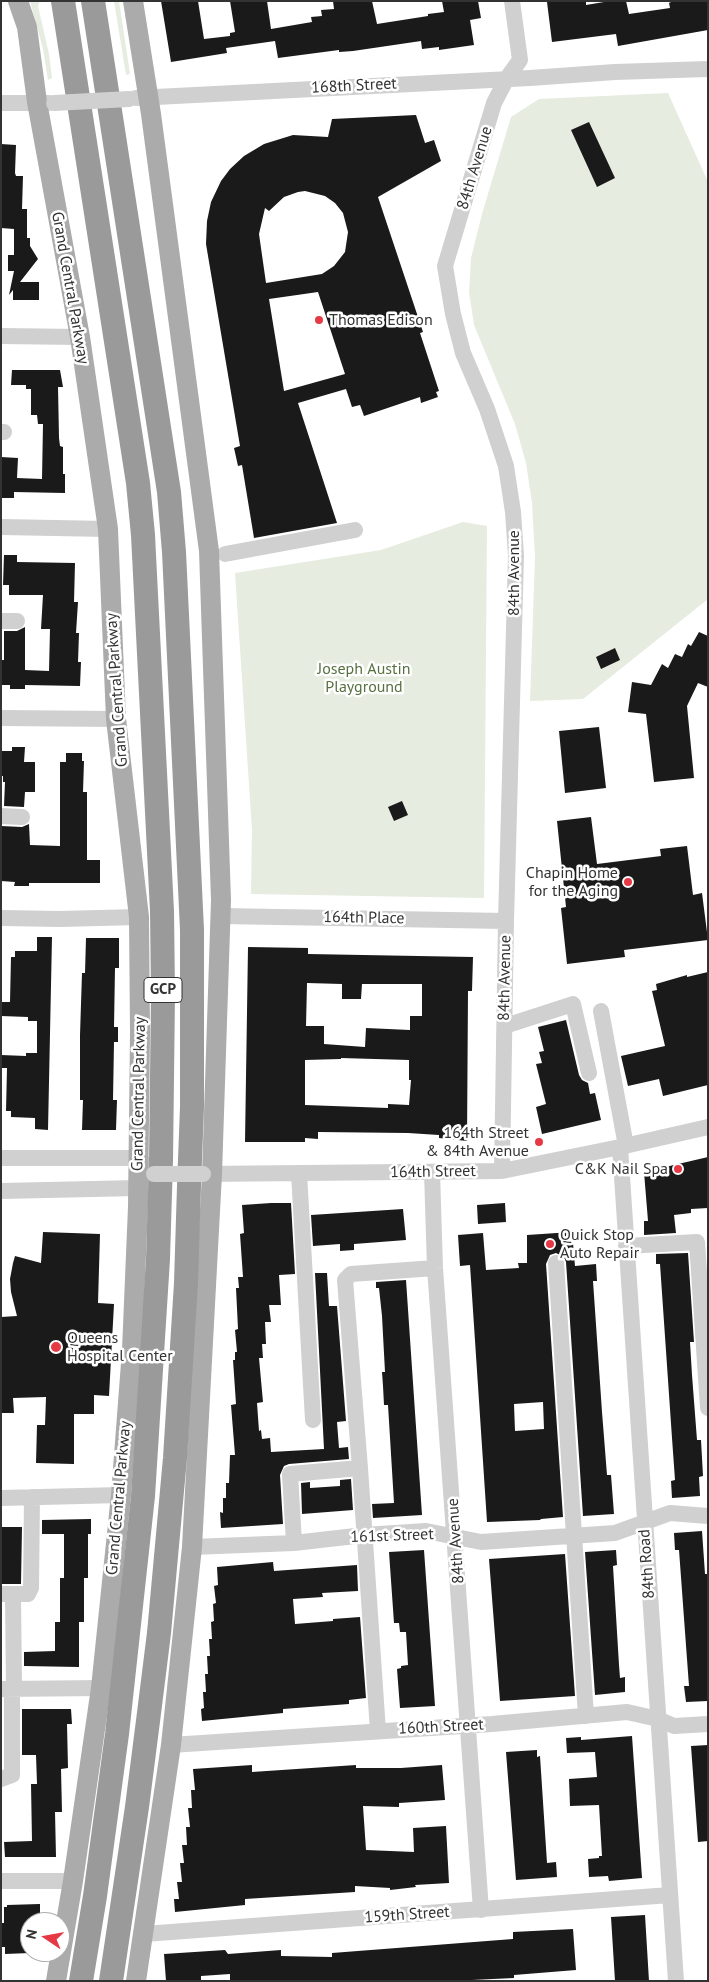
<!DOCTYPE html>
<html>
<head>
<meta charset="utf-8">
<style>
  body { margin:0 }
  #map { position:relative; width:709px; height:1982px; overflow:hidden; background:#fff; font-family:"PT Sans",sans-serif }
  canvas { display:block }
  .frame { position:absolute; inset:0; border:2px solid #333; pointer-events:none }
  .north { position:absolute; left:20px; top:1912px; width:50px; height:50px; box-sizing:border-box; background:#fff; border:1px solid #adadad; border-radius:50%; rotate:282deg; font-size:14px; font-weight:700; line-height:20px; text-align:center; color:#333 }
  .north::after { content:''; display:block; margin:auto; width:18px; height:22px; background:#e63946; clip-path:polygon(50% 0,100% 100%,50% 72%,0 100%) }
</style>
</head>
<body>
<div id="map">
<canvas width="709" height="1982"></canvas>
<div class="frame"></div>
<div class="north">N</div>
</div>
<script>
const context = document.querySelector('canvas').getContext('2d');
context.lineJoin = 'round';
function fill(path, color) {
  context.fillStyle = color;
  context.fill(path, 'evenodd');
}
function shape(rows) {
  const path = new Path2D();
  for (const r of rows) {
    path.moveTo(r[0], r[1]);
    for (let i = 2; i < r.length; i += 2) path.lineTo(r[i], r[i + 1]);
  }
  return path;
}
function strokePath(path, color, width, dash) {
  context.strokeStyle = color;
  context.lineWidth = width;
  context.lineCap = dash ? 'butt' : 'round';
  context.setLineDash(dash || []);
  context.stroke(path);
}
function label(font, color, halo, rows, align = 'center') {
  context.font = font + ' "PT Sans",sans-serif';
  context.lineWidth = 5;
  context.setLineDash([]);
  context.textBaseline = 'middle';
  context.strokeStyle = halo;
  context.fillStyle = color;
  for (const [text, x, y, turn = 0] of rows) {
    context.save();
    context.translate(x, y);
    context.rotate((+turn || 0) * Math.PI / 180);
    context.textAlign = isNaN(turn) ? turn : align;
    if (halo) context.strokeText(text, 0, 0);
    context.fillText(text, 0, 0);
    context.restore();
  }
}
const green = shape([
  [30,1,40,1,38,6,49,54,52,78,48,80,43,49],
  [114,1,119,1,130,74,126,75],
  [668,93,708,182,708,599,583,699,530,701,535,557,532,503,526,463,515,424,474,325,469,292,471,258,482,214,511,117,539,99],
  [463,522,487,526,484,898,251,894,252,830,235,573,381,550]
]);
const building = shape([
  [161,1,198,1,204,39,230,36,230,33,235,32,230,1,267,1,271,29,312,22,311,17,322,16,321,10,334,9,333,1,372,1,377,24,428,16,428,14,444,12,442,1,478,1,481,18,470,20,474,45,439,50,439,47,422,49,421,41,353,51,339,52,339,50,278,58,275,41,226,48,227,53,171,62],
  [553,1,586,1,586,5,610,1,626,1,629,14,670,8,669,3,673,1,708,1,708,30,618,46,616,34,552,42,547,2],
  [416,115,425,143,434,140,441,161,378,197,423,332,420,333,439,391,436,392,438,397,421,403,420,397,364,416,360,405,352,407,346,389,298,403,337,523,254,538,242,465,238,466,234,448,240,446,206,244,207,221,211,202,221,181,230,169,244,156,264,144,293,135,328,137,332,119],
  [305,191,325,196,335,203,343,213,348,232,345,252,334,266,322,274,266,283,259,234,265,208,269,211,284,197,298,192],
  [318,292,345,374,284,391,269,299],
  [589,122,615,178,597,187,571,130],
  [1,144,16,145,15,173,16,176,23,176,22,209,27,209,27,238,30,238,30,246,38,259,20,282,39,282,39,300,13,300,13,290,9,295,14,271,8,271,8,255,14,255,14,229,1,228],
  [12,370,60,370,63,387,58,387,59,438,60,446,63,447,63,474,65,474,65,493,14,492,14,498,1,498,1,457,18,458,17,478,42,479,43,424,38,424,37,415,31,415,31,389,26,389,26,385,11,385],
  [4,555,17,555,17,562,75,563,74,602,78,602,76,633,79,633,78,662,81,662,80,686,25,685,25,689,10,689,10,685,1,685,1,660,4,660,4,631,17,631,25,627,25,670,49,671,50,629,41,629,43,595,9,595,9,585,3,585],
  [699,632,708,636,708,687,698,683,687,706,694,778,654,782,646,714,628,712,632,682,651,685,662,664,668,668,675,654,682,657,688,644,691,646],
  [615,648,620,660,601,669,596,657],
  [599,727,606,788,565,793,559,731],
  [12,747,25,747,24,762,35,762,35,792,25,792,24,807,4,806,5,782,3,782,3,776,1,776,1,751,12,751],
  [66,753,82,753,82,761,84,761,83,792,87,792,87,860,100,860,100,883,29,883,29,886,14,886,15,882,1,881,1,826,22,827,29,824,30,845,60,846,60,762,66,762],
  [402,801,408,815,394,821,388,807],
  [591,817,597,864,661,856,660,849,687,846,693,895,702,893,708,940,624,950,625,957,567,964,561,908,566,907,557,821],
  [37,937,52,937,48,1130,35,1129,35,1118,11,1117,11,1111,6,1111,7,1068,1,1068,1,1055,26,1056,26,1053,37,1053,37,1021,28,1021,28,1017,1,1016,1,1002,10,1002,11,957,15,957,15,951,37,951],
  [86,938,119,938,119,968,115,968,114,1027,118,1027,118,1042,114,1042,113,1100,117,1100,116,1130,82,1130,83,1100,80,1100,80,1035,82,973,85,973],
  [248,947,308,948,308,954,473,957,472,991,468,991,467,1141,439,1138,439,1135,408,1133,318,1132,318,1139,305,1138,305,1142,245,1142],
  [307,983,342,984,342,999,361,999,362,984,422,984,422,1016,410,1016,410,1030,366,1028,365,1047,324,1044,324,1026,306,1026],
  [341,1058,409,1060,409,1080,411,1080,409,1105,388,1104,388,1108,305,1105,305,1060,341,1059],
  [708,972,708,1085,663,1096,659,1079,628,1086,621,1056,665,1046,652,991,657,990,656,984,687,975,687,977],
  [566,1020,579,1075,582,1080,588,1083,590,1094,595,1093,601,1120,542,1134,536,1107,546,1104,536,1064,542,1063,539,1052,544,1051,538,1027],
  [708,1157,708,1208,691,1209,691,1213,674,1215,676,1233,644,1235,644,1221,648,1221,644,1172],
  [271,1203,291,1203,295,1274,279,1275,281,1305,269,1305,271,1322,265,1322,266,1344,262,1344,263,1358,259,1358,263,1402,257,1403,259,1431,261,1430,262,1439,270,1438,271,1452,324,1449,315,1273,327,1273,329,1306,337,1306,346,1421,337,1422,339,1448,348,1447,349,1459,289,1464,284,1466,280,1475,283,1524,221,1528,220,1512,223,1513,223,1498,226,1498,226,1483,229,1483,230,1455,235,1455,231,1405,236,1404,233,1360,235,1360,235,1352,237,1352,235,1330,238,1329,236,1288,239,1288,238,1277,243,1277,240,1234,244,1233,242,1205],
  [505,1203,506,1222,478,1224,477,1205],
  [403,1209,406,1240,354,1244,354,1250,340,1251,340,1244,313,1246,311,1215],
  [43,1232,100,1234,98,1303,114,1304,109,1396,94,1395,94,1414,74,1414,74,1464,36,1463,37,1425,45,1425,46,1397,13,1398,14,1413,1,1413,1,1317,17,1316,11,1292,10,1279,13,1263,15,1256,41,1263],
  [572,1232,575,1266,596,1264,597,1281,593,1281,602,1412,607,1475,611,1475,614,1514,583,1516,566,1262,564,1257,556,1253,550,1255,546,1264,563,1517,541,1519,540,1520,487,1522,470,1265,460,1266,458,1235,483,1233,486,1270,519,1268,518,1263,527,1263,527,1235],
  [543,1402,544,1429,515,1431,514,1404],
  [688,1253,694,1342,690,1342,692,1375,697,1440,701,1440,703,1476,699,1477,700,1496,672,1498,671,1481,675,1480,672,1438,660,1264,656,1264,656,1254],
  [406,1280,422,1515,373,1518,372,1504,394,1503,388,1405,384,1405,383,1386,382,1372,385,1372,382,1316,379,1288,376,1288,376,1282],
  [351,1479,353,1510,302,1514,301,1483,310,1482,310,1488,340,1486,340,1480],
  [91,1519,91,1534,88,1534,88,1578,84,1578,84,1622,79,1622,79,1667,24,1666,24,1652,55,1651,55,1622,60,1622,60,1578,64,1578,64,1534,42,1534,42,1520],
  [1,1527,22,1527,21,1584,1,1584],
  [702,1531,705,1574,708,1574,708,1701,686,1702,684,1686,689,1686,687,1659,679,1550,675,1550,674,1533],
  [424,1550,435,1706,400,1708,397,1669,401,1668,401,1666,408,1665,406,1632,400,1632,399,1623,394,1623,389,1552],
  [616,1550,617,1565,613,1566,619,1665,620,1678,625,1677,625,1692,595,1695,585,1552],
  [565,1554,575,1696,500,1701,489,1559],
  [273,1562,274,1571,357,1565,358,1591,322,1593,323,1597,293,1599,295,1624,333,1621,333,1619,360,1617,366,1698,349,1700,349,1704,283,1709,283,1713,202,1721,201,1709,204,1708,203,1692,206,1692,205,1674,208,1674,207,1656,210,1656,209,1639,212,1639,211,1622,214,1621,213,1604,216,1603,214,1586,218,1585,217,1567],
  [22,1709,71,1709,72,1724,67,1724,68,1768,61,1769,62,1812,55,1812,56,1857,5,1857,4,1842,32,1841,31,1784,37,1784,36,1755,22,1755],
  [632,1736,642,1878,609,1881,608,1876,589,1877,588,1859,599,1858,599,1856,602,1856,599,1805,570,1806,569,1779,597,1777,595,1752,567,1753,566,1738,581,1737,581,1740],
  [708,1745,708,1841,698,1842,691,1746],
  [537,1750,537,1757,540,1756,547,1863,556,1862,557,1877,516,1880,506,1752],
  [252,1765,252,1772,356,1765,356,1768,401,1768,442,1765,445,1800,399,1803,399,1807,363,1806,366,1850,414,1852,413,1828,446,1826,449,1883,415,1885,416,1887,390,1890,390,1888,355,1886,355,1892,245,1899,245,1905,175,1912,174,1899,179,1899,177,1882,182,1882,180,1863,184,1863,182,1845,187,1845,186,1827,190,1827,188,1808,192,1808,191,1790,195,1790,193,1769],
  [40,1904,40,1917,30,1917,30,1953,5,1954,5,1947,1,1947,1,1923,4,1923,4,1907,7,1907,7,1905],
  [645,1915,649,1981,615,1981,611,1917],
  [573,1929,576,1970,514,1975,514,1978,451,1981,230,1981,230,1974,201,1976,201,1981,166,1981,164,1954,225,1950,228,1954,281,1950,281,1956,332,1957,332,1953,513,1939,513,1932]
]);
const minor = shape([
  [136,98,530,78,615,72,708,69],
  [1,103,49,103],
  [1,336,80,337],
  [1,432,4,432],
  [1,527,108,529],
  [225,554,355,530],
  [1,621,17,621],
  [1,718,116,719],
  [1,816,22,817],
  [221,916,506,921],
  [1,918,59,919,139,917],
  [601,1011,626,1146],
  [505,1026,573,1004,589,1073],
  [620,1147,676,1981],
  [1,1158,138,1158,154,1174,138,1188,1,1191],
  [502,1171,506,921,516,556,513,512,506,466,487,409,463,353,453,314,445,266,494,103,507,78,520,60,512,1],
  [432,1172,435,1268,481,1910],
  [299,1173,313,1420],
  [203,1174,502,1171,620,1147,708,1127],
  [626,1246,697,1242,708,1408],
  [556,1263,586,1716],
  [1,1498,121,1495],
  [294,1543,290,1474,360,1468],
  [192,1547,294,1543,364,1535,426,1531,481,1542,615,1533,670,1513,708,1516],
  [1,1594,28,1594,31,1588,32,1497],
  [13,1594,14,1689],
  [1,1689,101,1688],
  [378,1731,360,1468,345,1280,351,1274,435,1268],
  [171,1745,492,1724,627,1712,658,1719,674,1726,708,1724],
  [1,1779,12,1775,12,1689],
  [1,1881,73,1881],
  [144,1934,670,1895]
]);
const major = shape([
  [18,1,27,27,37,102,80,337,108,529,116,719,139,917,140,1033,138,1207,132,1350,121,1495,101,1688,73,1881,56,1981],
  [133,1,151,114,209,551,221,900,212,1174,192,1547,171,1745,136,1981]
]);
const highway = shape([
  [63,1,138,483,143,535,162,911,163,993,161,1161,158,1259,143,1496,117,1734,95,1896,81,1981],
  [93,1,169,492,174,552,192,930,192,1107,189,1186,186,1283,175,1458,159,1633,148,1721,137,1807,111,1981]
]);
const minorBridge = shape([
  [54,103,129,99],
  [154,1174,203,1174]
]);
const markers = [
  [319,320,5,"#e63946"],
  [628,882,5,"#e63946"],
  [539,1142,5,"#e63946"],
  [678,1169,5,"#e63946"],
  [550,1244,5,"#e63946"],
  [56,1347,6,"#e63946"]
];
const shields = [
  [163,990,38]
];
const shieldNames = [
  ["GCP",163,990]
];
const streetNames = [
  ["168th Street",354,86,-3],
  ["84th Avenue",475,168,-73],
  ["Grand Central Parkway",70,288,80],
  ["84th Avenue",514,573,-90],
  ["Grand Central Parkway",117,690,-94],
  ["164th Place",364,918,1],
  ["84th Avenue",505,978,-89],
  ["Grand Central Parkway",139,1094,-89],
  ["164th Street",433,1172,-1],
  ["Grand Central Parkway",119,1498,-85],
  ["161st Street",392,1536,-2],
  ["84th Avenue",456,1541,-94],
  ["84th Road",647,1564,-94],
  ["160th Street",441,1727,-3],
  ["159th Street",407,1915,-4]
];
const poiNames = [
  ["Thomas Edison",329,320],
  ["Chapin Home",618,873,"right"],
  ["for the Aging",618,891,"right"],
  ["164th Street",529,1133,"right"],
  ["& 84th Avenue",529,1151,"right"],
  ["C&K Nail Spa",668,1169,"right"],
  ["Quick Stop",560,1235],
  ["Auto Repair",560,1253],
  ["Queens",67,1338],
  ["Hospital Center",67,1356]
];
const parkNames = [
  ["Joseph Austin",364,669],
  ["Playground",364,687]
];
fill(green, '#e6ecdf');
fill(building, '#1a1a1a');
strokePath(minor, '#d0d0d0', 16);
strokePath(major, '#ababab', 20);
strokePath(highway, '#9a9a9a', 24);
strokePath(minorBridge, '#d0d0d0', 16);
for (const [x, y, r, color] of markers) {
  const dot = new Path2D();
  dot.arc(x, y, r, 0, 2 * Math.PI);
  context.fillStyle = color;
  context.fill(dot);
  strokePath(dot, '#fff', 2);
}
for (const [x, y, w] of shields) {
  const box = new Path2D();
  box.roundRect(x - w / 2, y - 12.5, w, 25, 4);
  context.fillStyle = '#fff';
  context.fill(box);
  strokePath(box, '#333', 1);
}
label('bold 15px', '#333', null, shieldNames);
label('16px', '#333', '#fff', streetNames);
label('16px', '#333', '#fff', poiNames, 'left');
label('16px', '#56703f', '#fff', parkNames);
</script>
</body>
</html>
